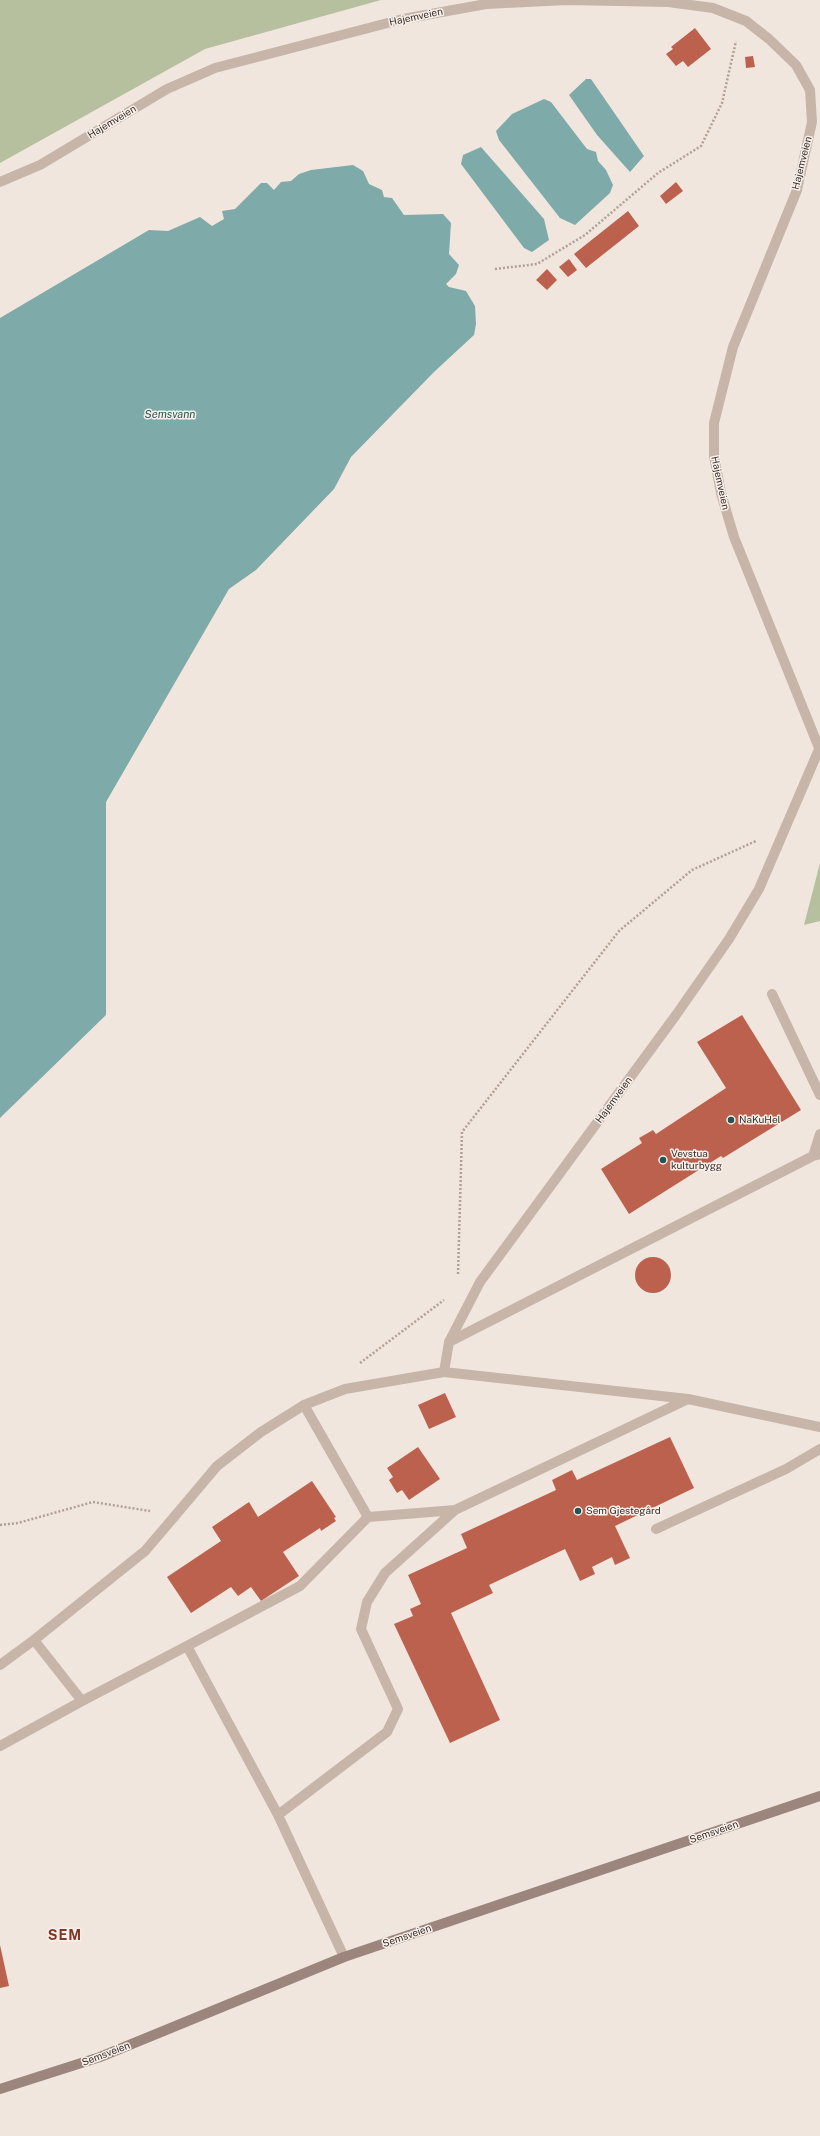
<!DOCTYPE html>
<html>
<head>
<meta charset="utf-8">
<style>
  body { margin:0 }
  canvas { display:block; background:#f0e6dd }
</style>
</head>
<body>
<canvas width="820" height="2136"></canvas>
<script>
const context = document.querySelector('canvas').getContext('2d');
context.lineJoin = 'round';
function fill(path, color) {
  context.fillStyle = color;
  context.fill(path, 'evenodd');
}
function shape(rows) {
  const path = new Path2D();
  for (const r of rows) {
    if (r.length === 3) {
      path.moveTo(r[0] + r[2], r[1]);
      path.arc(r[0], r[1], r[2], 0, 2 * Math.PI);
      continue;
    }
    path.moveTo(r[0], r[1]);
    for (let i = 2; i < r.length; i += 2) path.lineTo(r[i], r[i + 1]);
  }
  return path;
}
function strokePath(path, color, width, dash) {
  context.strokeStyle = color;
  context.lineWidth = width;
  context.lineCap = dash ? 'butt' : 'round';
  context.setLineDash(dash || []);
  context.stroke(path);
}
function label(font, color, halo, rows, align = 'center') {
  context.font = font + ' "Public Sans",sans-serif';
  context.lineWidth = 3;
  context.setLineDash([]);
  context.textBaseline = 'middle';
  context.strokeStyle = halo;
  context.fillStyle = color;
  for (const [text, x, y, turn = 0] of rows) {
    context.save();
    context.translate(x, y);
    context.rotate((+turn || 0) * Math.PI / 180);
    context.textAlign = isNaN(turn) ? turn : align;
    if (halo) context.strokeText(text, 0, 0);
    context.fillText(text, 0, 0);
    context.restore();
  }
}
const green = shape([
  [0,0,381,0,205,49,0,163],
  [820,863,820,921,804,925]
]);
const water = shape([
  [586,79,591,79,644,156,630,172,597,135,569,95],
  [544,99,551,102,587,149,596,152,598,161,606,170,613,185,610,193,575,225,560,218,499,140,496,131,512,114],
  [481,147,544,219,549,240,532,252,524,248,461,164,463,155],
  [353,165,363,171,369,184,382,190,384,197,392,198,404,215,443,214,451,223,449,254,459,265,456,274,446,284,449,287,466,291,475,306,476,324,474,335,434,372,351,457,334,489,256,570,229,589,106,802,106,1015,0,1118,0,318,149,230,168,231,200,217,212,226,224,219,222,211,235,209,261,183,267,183,274,190,281,182,291,181,299,174,311,170]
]);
const building = shape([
  [695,28,711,49,688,67,683,61,676,66,666,54,673,49,671,47],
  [753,56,755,67,746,68,745,57],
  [676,182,683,191,666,204,660,196],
  [628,211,639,226,586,268,574,254],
  [569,259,577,270,568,277,559,267],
  [547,269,557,280,547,290,536,280],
  [742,1015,801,1110,723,1158,721,1156,629,1214,601,1169,642,1143,639,1138,653,1130,656,1134,726,1088,697,1042],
  [653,1275,18],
  [445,1393,456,1417,429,1429,418,1405],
  [670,1437,694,1488,615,1526,630,1558,615,1565,612,1557,592,1567,595,1574,580,1581,565,1549,489,1585,493,1593,451,1613,500,1720,450,1743,394,1624,413,1616,410,1609,421,1604,408,1575,467,1548,461,1534,556,1490,552,1480,572,1470,577,1480],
  [418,1447,440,1479,409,1500,402,1490,397,1493,389,1480,393,1477,387,1468],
  [312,1481,336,1517,334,1518,336,1521,321,1531,320,1528,283,1552,299,1576,261,1601,251,1587,238,1596,231,1587,191,1613,167,1577,221,1541,212,1527,249,1502,258,1517],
  [0,1945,9,1986,0,1988]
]);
const path = shape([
  [495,269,537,264,585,235,658,173,701,146,722,103,736,41],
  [458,1274,462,1132,619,931,692,870,756,841],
  [360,1363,444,1300],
  [0,1525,18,1523,93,1502,150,1511]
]);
const lane = shape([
  [772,994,820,1095],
  [813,1156,820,1134],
  [449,1342,813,1156,820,1154],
  [304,1405,368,1517,455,1510,688,1399],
  [656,1529,786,1469,820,1449],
  [34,1640,82,1701],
  [187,1646,300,1586,368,1517],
  [0,1665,34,1640,145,1551,174,1517],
  [0,1746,82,1701,187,1646,278,1815,344,1957],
  [278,1815,387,1732,398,1709,361,1629,367,1602,385,1573,455,1510]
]);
const street = shape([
  [0,182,40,165,167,89,215,68,403,19,486,4,567,0,668,2,713,8,746,21,769,39,796,65,810,90,812,122,797,190,733,347,714,423,714,456,721,493,734,537,819,748],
  [444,1372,449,1342,480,1282,676,1015,729,939,759,889,820,747],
  [174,1517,217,1466,261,1432,304,1405,345,1389,444,1372,688,1399,820,1427]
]);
const secondary = shape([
  [0,2089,100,2057,344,1957,820,1796]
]);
const markers = [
  [731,1120,4,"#225454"],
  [663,1160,4,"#225454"],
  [578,1511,4,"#225454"]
];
const streetNames = [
  ["Hajemveien",416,17,-12],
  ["Hajemveien",112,122,-31],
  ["Hajemveien",802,163,-76],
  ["Hajemveien",720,483,78],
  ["Hajemveien",614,1100,-54],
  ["Semsveien",714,1832,-19],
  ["Semsveien",407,1936,-19],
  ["Semsveien",106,2054,-21]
];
const poiNames = [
  ["NaKuHel",739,1120],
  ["Vevstua",671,1154],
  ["kulturbygg",671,1166],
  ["Sem Gjestegård",586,1511]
];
const waterNames = [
  ["Semsvann",170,415]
];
const districtNames = [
  ["SEM",65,1936]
];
fill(green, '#b6bf9e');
fill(water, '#7eabaa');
fill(building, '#bd614f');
strokePath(path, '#b39f94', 2.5, [2, 2]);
strokePath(lane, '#c8b5aa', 10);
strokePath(street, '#c8b5aa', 10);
strokePath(secondary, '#9b857c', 10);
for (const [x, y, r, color] of markers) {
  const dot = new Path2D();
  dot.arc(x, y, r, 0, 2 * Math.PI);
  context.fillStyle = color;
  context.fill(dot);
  strokePath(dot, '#f8f0e9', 1.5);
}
label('10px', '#362c29', '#f8f0e9', streetNames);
label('10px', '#362c29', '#f8f0e9', poiNames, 'left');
label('italic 11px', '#225454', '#f8f0e9', waterNames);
context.letterSpacing = '1px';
label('bold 14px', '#7f3628', '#f8f0e9', districtNames);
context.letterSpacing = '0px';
</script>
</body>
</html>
